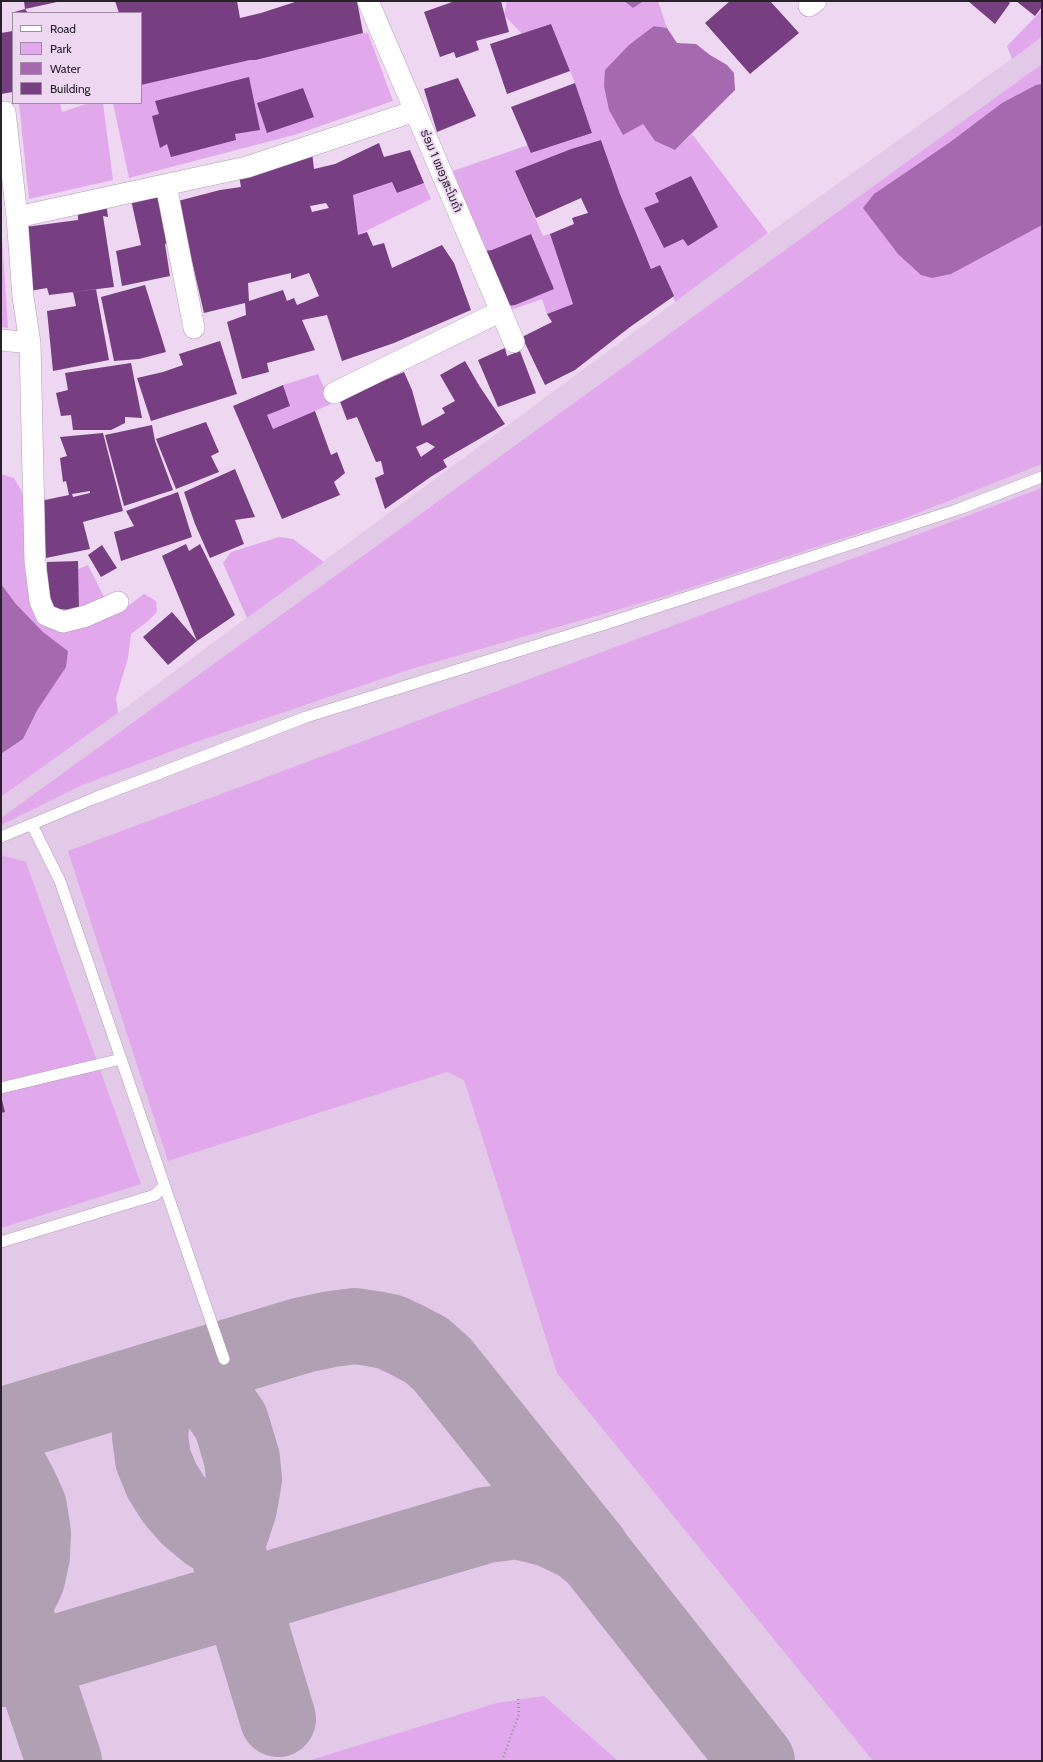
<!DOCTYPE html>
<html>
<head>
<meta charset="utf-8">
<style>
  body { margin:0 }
  #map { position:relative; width:1043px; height:1762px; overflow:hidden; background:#edd7f1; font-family:Cabin,sans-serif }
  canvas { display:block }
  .frame { position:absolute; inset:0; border:2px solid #28202a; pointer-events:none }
  .legend { position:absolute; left:12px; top:12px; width:130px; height:92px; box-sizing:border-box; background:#edd7f1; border:1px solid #9e8ea1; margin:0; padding:5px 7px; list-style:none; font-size:12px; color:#28202a }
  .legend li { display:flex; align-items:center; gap:8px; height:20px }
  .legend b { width:20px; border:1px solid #9e8ea1 }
</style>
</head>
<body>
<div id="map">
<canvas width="1043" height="1762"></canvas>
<div class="frame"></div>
<ul class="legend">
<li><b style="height:5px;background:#fff"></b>Road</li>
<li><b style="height:11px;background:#e1a9eb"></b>Park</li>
<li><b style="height:11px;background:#a469af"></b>Water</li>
<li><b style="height:11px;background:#773e81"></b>Building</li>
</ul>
</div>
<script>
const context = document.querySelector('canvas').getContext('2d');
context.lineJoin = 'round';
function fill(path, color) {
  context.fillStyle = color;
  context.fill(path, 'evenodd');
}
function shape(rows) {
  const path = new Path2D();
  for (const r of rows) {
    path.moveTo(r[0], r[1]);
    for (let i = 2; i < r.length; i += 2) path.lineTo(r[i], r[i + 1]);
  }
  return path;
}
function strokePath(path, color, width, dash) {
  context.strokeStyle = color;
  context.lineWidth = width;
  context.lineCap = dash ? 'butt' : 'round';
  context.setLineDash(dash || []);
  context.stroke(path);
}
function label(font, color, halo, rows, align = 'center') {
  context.font = font + ' Cabin,"Noto Sans Lao",sans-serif';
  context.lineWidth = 4;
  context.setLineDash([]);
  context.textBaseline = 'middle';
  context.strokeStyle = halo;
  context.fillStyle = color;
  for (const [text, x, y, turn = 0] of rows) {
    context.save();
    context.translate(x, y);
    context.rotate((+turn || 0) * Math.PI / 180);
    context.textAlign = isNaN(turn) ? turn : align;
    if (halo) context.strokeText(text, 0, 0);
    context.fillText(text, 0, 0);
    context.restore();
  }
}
const built = shape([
  [1042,37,1042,1761,1,1761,1,797,118,713,748,248]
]);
const green = shape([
  [507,1,624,1,633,8,644,1,658,1,667,28,654,26,643,124,655,141,675,150,692,134,768,233,675,302,660,265,651,269,620,194,601,140,571,149,515,171,543,236,550,234,573,304,547,314,542,299,508,311,453,171,528,145,532,153,592,133,575,83,551,25,522,34,504,15],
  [1042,10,1042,37,1012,59,1007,46],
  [363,33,368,33,393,101,294,135,129,178,113,103,141,103,141,85,250,60,256,60],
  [1042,64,1042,464,900,520,662,597,411,669,193,743,80,786,1,825,1,818],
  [19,103,60,103,62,112,89,103,103,103,113,180,29,199],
  [392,182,397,193,424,183,431,199,358,235,353,195],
  [1,221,8,328,1,327],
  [318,374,331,404,273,429,267,415,289,406,283,385],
  [1,474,14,478,21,490,32,540,44,621,127,607,144,594,156,601,157,612,147,622,131,634,128,658,116,698,118,713,1,797,1,754,23,739,68,651,43,632,16,604,1,584],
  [1042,488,1042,1761,873,1761,557,1373,464,1080,447,1072,168,1161,68,851],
  [279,537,293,539,324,562,247,618,223,563,231,552],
  [88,565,104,597,99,603,79,607,78,569],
  [1,855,26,862,141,1184,1,1228,1,1113,5,1112,1,1092],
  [544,1696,618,1761,307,1761,497,1703]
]);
const water = shape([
  [624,1,644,1,633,8],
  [654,26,667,28,677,43,696,44,710,55,727,65,734,73,735,90,675,150,655,141,643,124,623,135,609,110,604,86,605,70,629,45],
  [1042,84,1042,225,951,274,932,278,921,275,898,254,863,208,874,194,949,143,1002,103,1036,85],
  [1,584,16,604,43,632,68,651,66,667,38,709,23,739,1,754]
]);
const taxiway = shape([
  [183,1372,206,1389,220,1406,231,1422,242,1459,244,1479,239,1508,231,1532,225,1543,278,1719],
  [161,1378,154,1399,150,1436,153,1459,162,1481,174,1500,189,1517,208,1533,225,1543],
  [1,1426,303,1335,332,1329,355,1326,375,1329,390,1332,407,1340,426,1350,442,1364,592,1551],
  [1,1457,9,1467,20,1487,29,1507,33,1533,32,1556,27,1579,13,1608],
  [1,1601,13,1608,64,1761],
  [1,1669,486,1525,517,1521,550,1529,579,1543,595,1556,757,1761]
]);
const building = shape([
  [24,1,57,1,57,2,25,9,28,13,11,13,25,9],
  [115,1,237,1,240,18,261,13,298,1,357,1,363,33,256,60,250,60,141,85,141,13,119,13],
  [455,1,501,1,509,32,476,41,479,50,456,58,454,52,440,57,424,12],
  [730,1,770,1,799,33,750,74,705,23],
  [968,1,1008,1,1010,3,995,24],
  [1016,1,1042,1,1042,7,1035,16],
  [551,24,570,71,507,94,490,44],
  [13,31,13,92,1,94,1,33],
  [249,77,260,130,235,134,236,140,171,157,167,144,160,148,152,116,159,114,155,101],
  [458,78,476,116,437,132,424,89],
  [575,83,592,133,531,153,511,107],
  [303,88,314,117,267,133,257,103],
  [601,140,620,194,651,269,660,265,674,296,630,327,575,370,545,385,522,337,552,322,547,314,573,304,550,234,574,224,572,218,588,213,581,198,536,218,515,171,571,149],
  [379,143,384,157,410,150,424,183,397,193,392,182,353,195,358,235,367,232,373,246,384,243,392,268,442,245,454,263,471,310,394,343,342,361,327,315,302,320,315,350,267,363,269,372,242,379,227,322,246,315,245,303,204,313,178,201,220,190,241,187,239,176,312,152,314,169,335,164],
  [326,203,329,208,312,212,310,206],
  [291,273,291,279,309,273,319,296,297,305,294,298,287,301,283,290,249,301,248,283],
  [691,176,718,227,688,246,683,239,664,248,644,208,659,202,655,193],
  [159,192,171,242,165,244,170,276,122,286,116,251,141,245,131,200],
  [106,202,108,217,103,216,114,287,49,295,47,288,30,291,25,227,78,220,78,211],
  [531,234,554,289,515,305,506,306,485,251,492,250],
  [145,285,166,352,139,359,114,361,101,297],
  [96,289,109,360,53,371,47,311,76,306,73,292],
  [220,341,237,394,151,421,137,378,163,372,183,365,179,354],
  [505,348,507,356,520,351,536,393,498,407,478,360],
  [465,361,480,387,505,424,443,460,447,467,432,476,385,509,375,478,384,474,381,461,376,462,357,417,347,420,339,399,404,372,412,390,422,426,445,413,442,408,455,401,440,375],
  [427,442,435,447,421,457,416,447],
  [131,363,142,418,125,417,125,423,111,430,73,430,71,415,61,416,56,393,68,390,65,373],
  [283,385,290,406,267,415,273,429,315,411,331,455,337,452,345,473,334,482,340,495,282,519,233,406],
  [206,422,219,452,211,456,219,472,176,489,156,439],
  [152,425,155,441,173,490,124,506,105,435],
  [103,433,123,511,83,522,90,549,46,558,40,501,69,495,66,481,63,482,60,458,67,456,60,437],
  [90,491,90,493,73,497,72,494],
  [235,469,255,517,235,520,244,544,210,558,195,524,184,492],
  [178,492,192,537,121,561,114,532,134,526,126,511],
  [186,544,189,551,200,544,235,615,197,641,168,665,143,637,172,612,197,641,162,556],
  [102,545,117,568,101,577,88,555],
  [78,561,79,607,76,611,52,608,47,602,47,562],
  [1,1096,5,1112,1,1113]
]);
const path = shape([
  [502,1761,519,1714,518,1696]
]);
const service = shape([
  [32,825,60,881,224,1359],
  [1,837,95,798,306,717,605,624,959,509,1042,477],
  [1,1088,121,1059],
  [1,1242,155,1195,164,1186]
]);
const minor = shape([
  [368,1,514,342],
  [809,6,816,1],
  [5,112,17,217,23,297,30,343,35,562,40,601,46,615,63,622,86,616,118,602],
  [166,185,194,328],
  [17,217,247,167,415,111],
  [1,340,30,343],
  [334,393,501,311]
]);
const streetNames = [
  ["ຮ່ອມ 1 ໜອງສະໂນຄໍາ",441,171,67]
];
fill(built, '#e3c9e8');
fill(green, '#e1a9eb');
fill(water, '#a469af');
strokePath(taxiway, '#b19fb4', 76);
fill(building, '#773e81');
strokePath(service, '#b29db6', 12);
strokePath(minor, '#b29db6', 22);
strokePath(path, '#9b8b9e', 2.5, [1, 3]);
strokePath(service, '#fff', 11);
strokePath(minor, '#fff', 21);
label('12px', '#28202a', '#edd7f1', streetNames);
</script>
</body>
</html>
